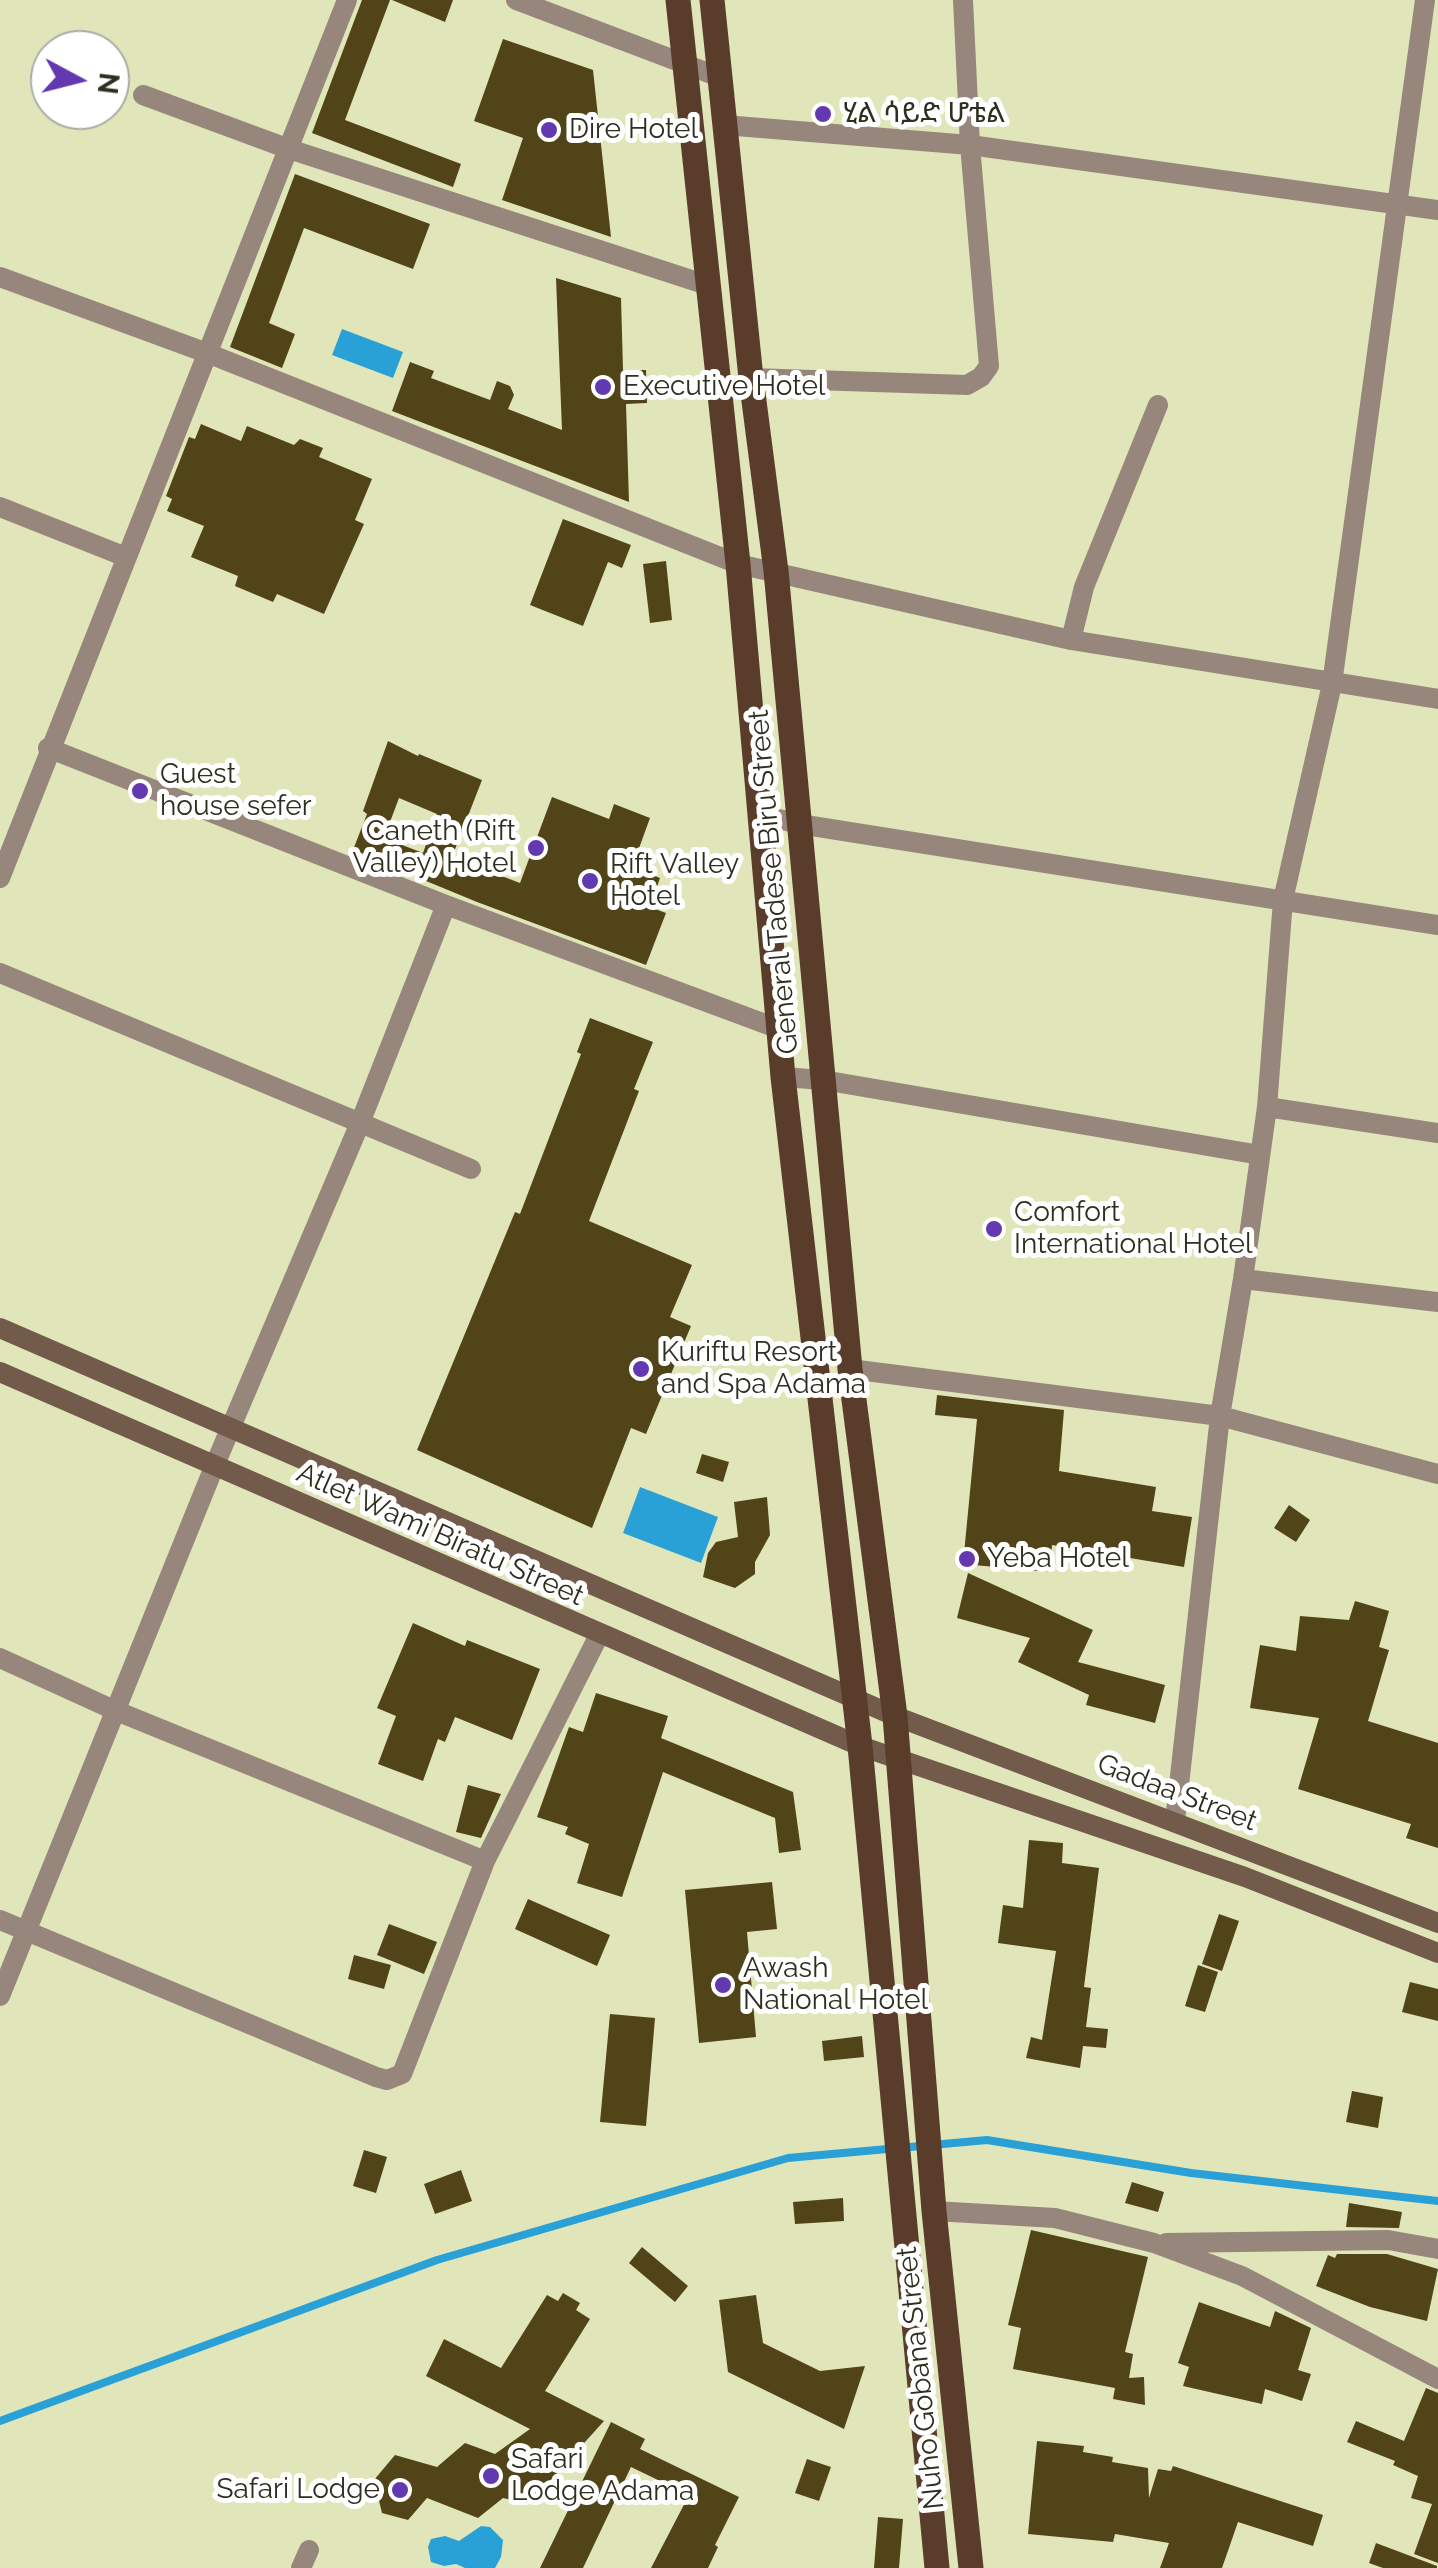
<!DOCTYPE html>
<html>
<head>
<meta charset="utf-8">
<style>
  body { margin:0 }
  #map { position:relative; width:1438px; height:2568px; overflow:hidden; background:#e0e6b9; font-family:Raleway,sans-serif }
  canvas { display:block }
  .north { position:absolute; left:30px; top:30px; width:100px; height:100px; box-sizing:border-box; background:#fff; border:2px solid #abaca5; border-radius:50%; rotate:97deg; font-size:28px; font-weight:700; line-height:40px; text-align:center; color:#2e2f1e }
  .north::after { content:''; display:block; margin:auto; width:35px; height:45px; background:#6239b1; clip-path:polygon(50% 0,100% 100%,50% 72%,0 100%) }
</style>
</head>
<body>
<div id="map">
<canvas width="1438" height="2568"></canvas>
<div class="north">N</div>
</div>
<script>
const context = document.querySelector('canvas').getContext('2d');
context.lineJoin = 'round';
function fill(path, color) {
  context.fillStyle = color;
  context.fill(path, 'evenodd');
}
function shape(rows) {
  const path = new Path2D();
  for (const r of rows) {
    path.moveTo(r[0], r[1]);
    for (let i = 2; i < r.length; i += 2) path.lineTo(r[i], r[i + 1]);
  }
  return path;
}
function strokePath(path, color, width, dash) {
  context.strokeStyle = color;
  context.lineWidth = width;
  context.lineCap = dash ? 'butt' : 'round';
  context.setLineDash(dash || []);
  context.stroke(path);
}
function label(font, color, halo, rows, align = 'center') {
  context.font = font + ' Raleway,"Noto Sans Ethiopic",sans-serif';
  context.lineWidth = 10;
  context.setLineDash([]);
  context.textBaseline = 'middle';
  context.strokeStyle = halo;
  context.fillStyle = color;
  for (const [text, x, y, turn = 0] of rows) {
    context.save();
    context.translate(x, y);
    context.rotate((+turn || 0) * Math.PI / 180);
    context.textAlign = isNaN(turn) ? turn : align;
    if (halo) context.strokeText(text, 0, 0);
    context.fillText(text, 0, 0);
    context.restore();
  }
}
const water = shape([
  [342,329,403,352,393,378,332,355],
  [640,1487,718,1517,701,1563,623,1533],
  [481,2526,490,2527,503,2540,501,2557,495,2568,465,2568,456,2564,444,2566,431,2562,428,2547,431,2539,445,2536,459,2541]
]);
const stream = shape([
  [0,2421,437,2260,788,2158,987,2140,1191,2173,1438,2201]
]);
const building = shape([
  [362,0,390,0,345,120,461,164,453,187,312,133],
  [392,0,453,0,445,22],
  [503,39,593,70,611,237,502,200,523,138,474,121],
  [295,174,430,224,413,269,304,228,269,323,295,334,282,368,230,347],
  [556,278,621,298,623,370,646,370,647,403,626,404,629,502,392,411,410,362,434,371,431,378,490,400,497,381,510,386,514,395,508,409,562,430],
  [201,424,241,441,247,426,294,445,300,439,323,448,319,457,372,479,355,520,364,524,324,614,277,594,273,602,235,586,238,576,191,557,204,526,167,511,172,499,166,496,189,437,195,439],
  [563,519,631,545,622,568,608,562,583,626,530,605],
  [666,561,672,620,650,623,643,564],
  [388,741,418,756,419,754,482,780,452,857,520,883,552,797,609,819,614,804,650,818,634,862,647,867,645,872,660,878,650,907,666,913,646,965,477,902,414,876,415,873,353,850,367,814,363,811],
  [399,798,437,814,423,853,384,838],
  [590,1018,653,1042,634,1089,639,1091,589,1221,692,1265,670,1317,691,1326,646,1434,631,1428,592,1528,417,1450,515,1212,520,1214,581,1054,577,1052],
  [937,1395,1064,1410,1059,1471,1156,1487,1152,1511,1192,1517,1184,1567,1052,1545,1050,1572,963,1564,977,1419,935,1415],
  [702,1454,729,1462,723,1482,696,1473],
  [767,1497,770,1535,755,1562,755,1574,735,1588,703,1577,708,1553,716,1542,738,1537,734,1502],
  [1289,1505,1310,1520,1296,1542,1274,1528],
  [968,1573,1093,1630,1078,1662,1165,1685,1155,1723,1086,1705,1089,1695,1018,1662,1030,1638,957,1618],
  [1355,1601,1389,1611,1379,1647,1389,1650,1368,1721,1438,1743,1438,1848,1406,1838,1411,1824,1298,1789,1319,1718,1250,1708,1260,1645,1296,1651,1300,1616,1349,1620],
  [413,1623,465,1646,467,1640,540,1669,512,1740,455,1717,445,1742,438,1739,423,1781,378,1764,396,1716,377,1708],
  [596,1693,668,1716,661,1738,793,1792,801,1850,779,1853,775,1818,663,1772,622,1897,577,1883,589,1844,565,1834,568,1827,537,1817,569,1727,583,1732],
  [468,1785,501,1794,481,1838,456,1832],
  [1029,1840,1063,1843,1062,1863,1099,1868,1084,1987,1091,1988,1086,2027,1108,2029,1106,2048,1083,2046,1080,2068,1026,2058,1031,2037,1042,2040,1056,1951,998,1943,1003,1905,1023,1908],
  [772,1882,777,1929,747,1932,756,2037,699,2043,685,1890],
  [528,1899,610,1935,597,1966,515,1929],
  [1219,1914,1239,1921,1222,1971,1202,1964],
  [389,1924,437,1942,424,1974,377,1955],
  [354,1955,391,1965,384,1989,348,1979],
  [1198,1965,1218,1972,1205,2012,1185,2006],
  [1410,1982,1438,1989,1438,2021,1402,2012],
  [610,2014,655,2018,646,2126,600,2122],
  [862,2036,864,2057,824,2061,822,2041],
  [1352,2091,1383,2097,1378,2128,1346,2122],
  [364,2150,387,2157,376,2193,353,2186],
  [461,2170,472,2201,435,2214,424,2184],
  [1132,2182,1164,2192,1158,2212,1125,2203],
  [843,2198,844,2221,795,2224,793,2202],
  [1349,2203,1402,2212,1399,2228,1346,2227],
  [1031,2230,1148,2257,1125,2352,1133,2354,1129,2378,1144,2377,1145,2405,1113,2399,1115,2388,1013,2369,1021,2328,1008,2325],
  [642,2247,688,2286,675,2302,629,2263],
  [1337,2254,1387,2254,1438,2269,1427,2321,1370,2307,1316,2286,1328,2255,1335,2258],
  [563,2293,580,2303,576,2310,590,2319,545,2391,604,2421,529,2504,503,2498,478,2518,427,2498,408,2520,382,2513,374,2480,395,2455,437,2467,465,2443,495,2454,530,2429,426,2376,444,2339,501,2368,547,2295,558,2301],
  [756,2295,763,2343,820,2371,865,2366,844,2429,728,2372,719,2300],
  [1199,2302,1270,2327,1275,2311,1311,2328,1298,2370,1311,2374,1302,2401,1265,2389,1262,2404,1183,2386,1189,2367,1178,2363],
  [1426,2388,1438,2393,1438,2563,1414,2554,1432,2504,1411,2498,1418,2476,1393,2465,1395,2461,1347,2442,1356,2421,1404,2441],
  [611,2422,645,2439,640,2449,739,2497,715,2545,718,2547,708,2568,651,2568,689,2495,631,2467,583,2568,540,2568],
  [1037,2441,1084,2446,1083,2452,1113,2457,1112,2462,1148,2468,1149,2498,1158,2469,1171,2471,1173,2466,1323,2515,1313,2546,1238,2522,1222,2568,1160,2568,1169,2543,1115,2534,1113,2542,1028,2534],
  [807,2459,831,2467,819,2501,795,2493],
  [878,2517,903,2519,899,2568,874,2568],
  [1376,2543,1437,2566,1437,2568,1383,2568,1369,2563]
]);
const minor = shape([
  [143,95,289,149,707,285],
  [724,125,970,145,1438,210],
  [0,277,207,353,738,564,1071,640,1438,699],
  [751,378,967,385,981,377,989,366,970,145,963,0],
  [0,507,126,557],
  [1071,640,1084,587,1158,405],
  [48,748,446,905,779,1029],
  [762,815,799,824,1438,925],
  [0,973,471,1169],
  [783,1077,823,1080,1260,1155],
  [1267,1107,1438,1133],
  [1243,1279,1438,1302],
  [850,1369,1220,1416,1438,1474],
  [0,1658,114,1710,485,1861],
  [1175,1821,1220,1416,1243,1279,1267,1107,1283,900,1332,684,1425,0],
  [0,1920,376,2077,387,2080,402,2074,485,1861,599,1635],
  [0,1996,214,1467,360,1123,446,905],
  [934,2211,1055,2218,1154,2243,1242,2276,1438,2379],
  [1166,2243,1388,2240,1438,2249],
  [301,2568,309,2550]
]);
const tertiary = shape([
  [516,0,719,77],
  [0,878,347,0]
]);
const secondary = shape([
  [0,1328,895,1716,1438,1923],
  [0,1372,860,1746,1245,1877,1438,1953]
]);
const primary = shape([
  [678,0,738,564,783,1077,860,1746,937,2568],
  [712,0,751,378,776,571,850,1369,895,1716,934,2211,971,2568]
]);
const markers = [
  [823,114,10,"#6239b1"],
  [549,130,10,"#6239b1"],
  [603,387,10,"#6239b1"],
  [140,791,10,"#6239b1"],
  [536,848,10,"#6239b1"],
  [590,881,10,"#6239b1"],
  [994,1229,10,"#6239b1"],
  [641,1369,10,"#6239b1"],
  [967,1559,10,"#6239b1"],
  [723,1985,10,"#6239b1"],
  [491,2476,10,"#6239b1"],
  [400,2490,10,"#6239b1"]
];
const poiNames = [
  ["ሂል ሳይድ ሆቴል",843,114],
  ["Dire Hotel",569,130],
  ["Executive Hotel",623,387],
  ["Guest",160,775],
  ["house sefer",160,807],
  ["Caneth (Rift",516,832,"right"],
  ["Valley) Hotel",516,864,"right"],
  ["Rift Valley",610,865],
  ["Hotel",610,897],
  ["Comfort",1014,1213],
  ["International Hotel",1014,1245],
  ["Kuriftu Resort",661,1353],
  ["and Spa Adama",661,1385],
  ["Yeba Hotel",987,1559],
  ["Awash",743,1969],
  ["National Hotel",743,2001],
  ["Safari",511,2460],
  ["Lodge Adama",511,2492],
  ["Safari Lodge",380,2490,"right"]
];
const streetNames = [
  ["General Tadese Biru Street",774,882,-95],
  ["Atlet Wami Biratu Street",440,1535,24],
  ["Gadaa Street",1177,1793,21],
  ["Nuho Gobana Street",921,2378,-96]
];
fill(water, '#29a1d7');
strokePath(stream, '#29a1d7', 8);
fill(building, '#514418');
strokePath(minor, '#97867b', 20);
strokePath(tertiary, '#97867b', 20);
strokePath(secondary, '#735b4b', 20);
strokePath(primary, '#593c2a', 25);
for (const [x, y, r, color] of markers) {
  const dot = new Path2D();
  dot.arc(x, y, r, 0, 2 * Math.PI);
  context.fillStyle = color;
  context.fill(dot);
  strokePath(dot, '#fff', 4);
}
label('28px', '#2e2f1e', '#fff', poiNames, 'left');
label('28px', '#2e2f1e', '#fff', streetNames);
</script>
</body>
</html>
